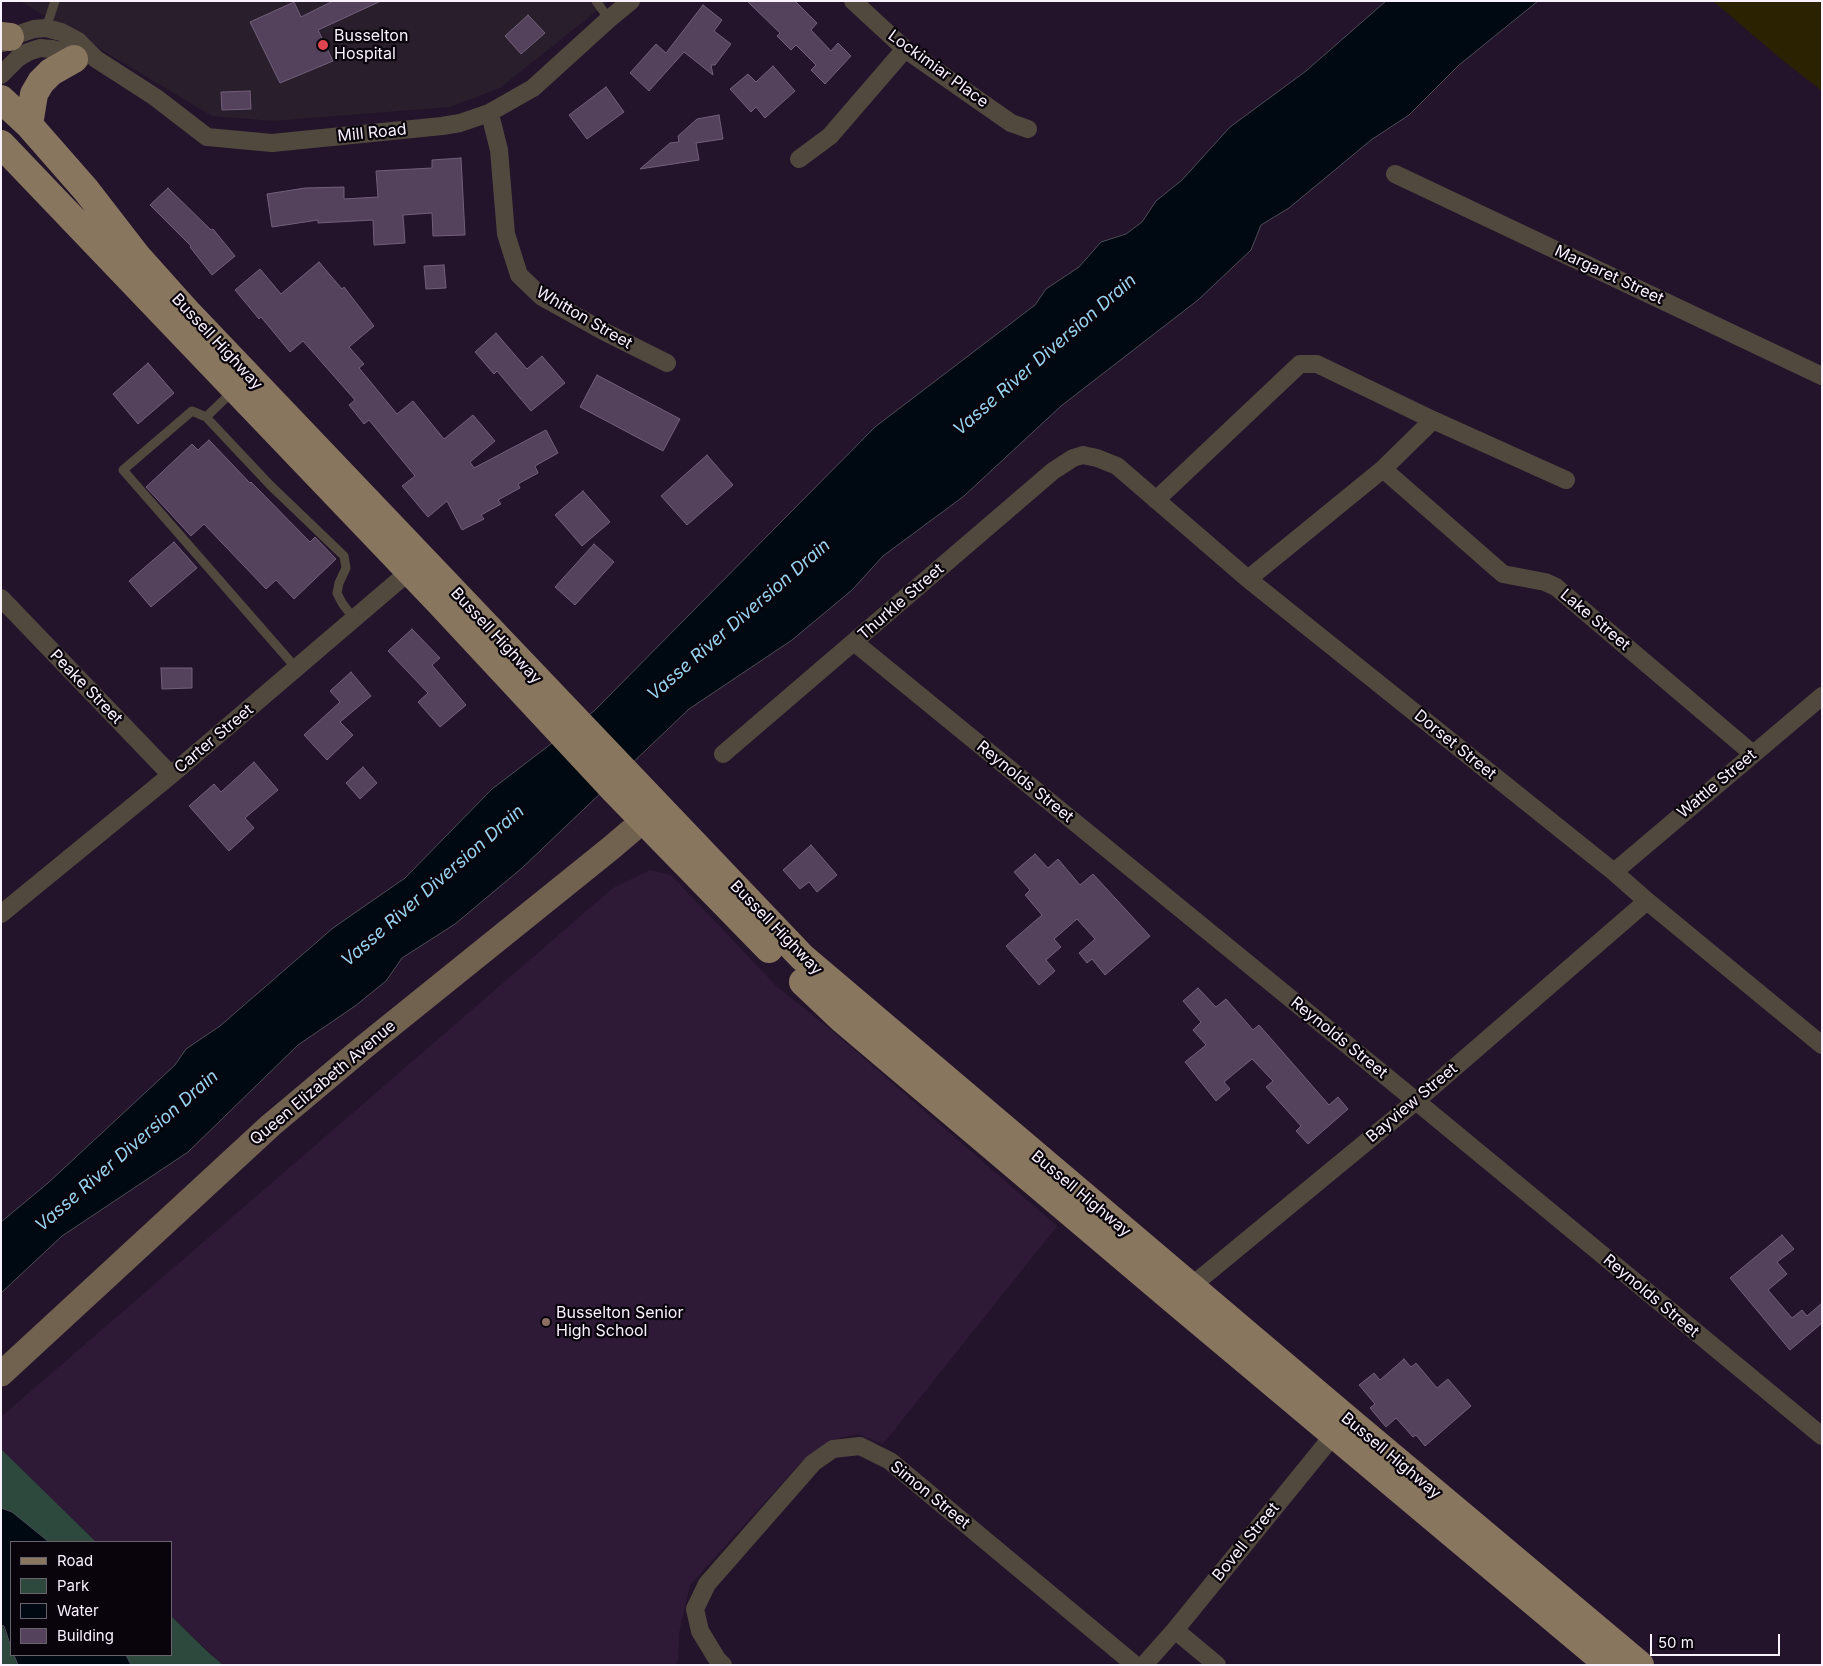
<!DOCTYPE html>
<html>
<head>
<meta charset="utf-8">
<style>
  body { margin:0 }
  #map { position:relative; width:1823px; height:1666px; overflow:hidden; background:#24142b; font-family:Inter,sans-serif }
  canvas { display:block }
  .frame { position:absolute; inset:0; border:2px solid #faf1fe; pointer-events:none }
  .legend { position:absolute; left:10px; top:1541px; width:162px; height:115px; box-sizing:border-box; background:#09040c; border:1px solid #69636d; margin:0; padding:6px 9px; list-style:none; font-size:15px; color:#faf1fe }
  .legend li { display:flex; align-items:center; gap:10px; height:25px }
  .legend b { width:25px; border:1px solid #69636d }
  .scale { position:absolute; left:1650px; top:1634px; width:130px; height:22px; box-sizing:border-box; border:2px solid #faf1fe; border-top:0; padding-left:6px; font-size:15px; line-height:18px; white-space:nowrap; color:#faf1fe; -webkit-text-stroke:4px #09040c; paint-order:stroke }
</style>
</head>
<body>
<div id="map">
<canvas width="1823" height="1666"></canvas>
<div class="frame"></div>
<ul class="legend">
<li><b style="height:6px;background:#89765f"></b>Road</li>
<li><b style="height:14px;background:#2d483c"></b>Park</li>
<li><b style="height:14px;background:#000811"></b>Water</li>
<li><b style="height:14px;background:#54425c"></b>Building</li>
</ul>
<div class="scale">50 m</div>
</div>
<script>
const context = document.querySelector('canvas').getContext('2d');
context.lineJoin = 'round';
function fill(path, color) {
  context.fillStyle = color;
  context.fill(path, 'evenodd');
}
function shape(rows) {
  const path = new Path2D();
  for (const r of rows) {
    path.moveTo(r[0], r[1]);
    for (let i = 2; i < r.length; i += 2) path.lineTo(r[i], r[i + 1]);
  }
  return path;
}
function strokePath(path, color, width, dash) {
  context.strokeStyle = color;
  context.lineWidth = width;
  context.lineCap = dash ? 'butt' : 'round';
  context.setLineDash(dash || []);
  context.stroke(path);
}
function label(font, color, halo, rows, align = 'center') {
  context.font = font + ' Inter,sans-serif';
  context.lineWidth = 4.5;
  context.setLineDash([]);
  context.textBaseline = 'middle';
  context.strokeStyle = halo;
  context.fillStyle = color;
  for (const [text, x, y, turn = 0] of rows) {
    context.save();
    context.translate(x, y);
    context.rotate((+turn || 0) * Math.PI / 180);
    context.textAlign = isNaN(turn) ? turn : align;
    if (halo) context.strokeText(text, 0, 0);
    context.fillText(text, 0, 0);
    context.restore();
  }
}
const built = shape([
  [650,870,671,875,776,986,830,1029,1057,1226,883,1444,858,1434,836,1439,801,1462,690,1585,679,1633,678,1660,676,1665,223,1665,171,1616,171,1542,96,1542,1,1449,1,1417,613,888]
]);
const medical = shape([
  [20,1,609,1,500,88,450,107,273,121,212,116]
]);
const green = shape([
  [1,1449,96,1542,49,1542,12,1512,1,1508],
  [171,1616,208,1652,223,1665,131,1665,126,1655,171,1655],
  [1,1625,3,1626,11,1647,11,1655,14,1655,18,1665,1,1665]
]);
const sand = shape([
  [1713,1,1822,1,1822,91,1781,59]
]);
const water = shape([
  [1386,1,1538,1,1459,65,1409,115,1371,140,1289,208,1261,225,1251,250,1198,300,1061,406,964,496,883,556,852,590,792,640,689,709,522,868,455,924,402,958,386,981,355,1006,298,1045,188,1152,62,1236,1,1293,1,1222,48,1183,175,1065,186,1049,220,1026,333,928,405,878,492,789,594,711,875,427,1035,305,1046,289,1079,267,1101,242,1126,234,1142,222,1156,201,1182,180,1230,127,1306,71,1386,1],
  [1,1508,12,1512,49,1542,11,1542,11,1647,4,1626,1,1625,1,1508],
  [14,1655,126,1655,131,1665,18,1665,14,1655]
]);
const building = shape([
  [333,1,381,1,318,30,333,61,280,83,250,22,294,2,301,17,333,1],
  [747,1,795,1,817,23,811,30,831,51,838,43,851,56,825,84,811,70,816,65,796,45,791,50,777,36,780,33,747,1],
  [703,5,722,20,714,31,731,44,715,65,711,65,713,75,684,52,649,91,630,73,656,44,666,53,703,5],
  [528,15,545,33,521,54,505,36,528,15],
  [773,66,795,91,765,118,756,107,751,112,730,89,748,74,756,82,773,66],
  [606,87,624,112,587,139,569,115,606,87],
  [250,91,251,109,222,110,221,92,250,91],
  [719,115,723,139,696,143,699,160,640,169,670,143,679,142,678,136,697,119,719,115],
  [461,158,465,235,433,236,432,213,403,215,405,243,374,245,373,220,318,223,318,220,272,227,267,194,305,188,344,187,344,199,378,197,376,171,432,168,432,160,461,158],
  [168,188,211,230,213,229,235,256,212,275,190,247,191,246,150,205,168,188],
  [319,262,342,289,344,287,374,326,349,347,364,364,359,368,397,414,413,401,444,439,473,415,495,441,470,462,474,468,546,430,558,453,535,466,538,473,518,484,520,488,498,500,501,504,481,515,484,519,462,530,447,501,428,517,402,486,415,476,369,420,364,424,349,405,355,400,303,341,290,352,261,317,259,319,235,290,260,269,281,294,319,262],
  [444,265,446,288,426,289,424,266,444,265],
  [496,333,527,369,542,356,565,383,531,411,497,371,494,374,475,352,496,333],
  [148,363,174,393,138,424,113,394,148,363],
  [597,375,680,419,663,451,580,407,597,375],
  [209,440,250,483,251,482,310,542,315,537,336,559,294,599,276,580,266,589,204,524,191,536,146,487,192,444,198,450,209,440],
  [707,455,733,485,687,525,661,496,707,455],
  [583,491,610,522,582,546,555,515,583,491],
  [174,542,197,568,151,607,129,581,174,542],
  [594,544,614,562,575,605,555,587,594,544],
  [412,629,440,658,432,665,466,705,440,727,418,702,428,693,388,651,412,629],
  [161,668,192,668,192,688,162,689,161,668],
  [351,672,371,696,340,722,353,735,327,760,304,735,340,702,330,691,351,672],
  [254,762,278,790,245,818,254,828,229,851,189,806,214,784,221,792,254,762],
  [363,767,377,783,360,799,346,783,363,767],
  [811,845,837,875,817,892,809,882,800,889,783,870,811,845],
  [1035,854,1048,868,1058,859,1080,885,1093,874,1150,936,1105,975,1092,959,1087,963,1079,953,1095,939,1077,919,1054,939,1061,947,1046,960,1055,971,1039,985,1006,946,1042,915,1025,895,1030,890,1014,872,1035,854],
  [1198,988,1216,1007,1226,999,1253,1030,1259,1025,1329,1105,1338,1097,1348,1109,1308,1144,1296,1131,1301,1126,1266,1087,1273,1081,1252,1059,1224,1082,1230,1089,1216,1101,1185,1062,1206,1045,1193,1030,1201,1022,1183,1001,1198,988],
  [1782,1235,1794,1249,1777,1262,1787,1274,1768,1290,1792,1318,1802,1310,1807,1316,1822,1303,1822,1323,1790,1350,1730,1278,1782,1235],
  [1404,1359,1411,1367,1416,1363,1437,1388,1448,1379,1471,1406,1425,1446,1416,1435,1413,1437,1396,1418,1386,1427,1370,1408,1375,1404,1359,1385,1374,1373,1380,1380,1404,1359]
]);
const lane = shape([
  [596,1,609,19],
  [46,28,55,1],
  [233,391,206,417,270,485,344,556,346,568,339,583,337,593,342,603,354,619],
  [206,417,192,411,123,470,297,669]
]);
const street = shape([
  [853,1,905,49,1011,123,1028,129],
  [3,43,10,37,34,29,46,28,61,32,78,41,96,59,155,97,207,137,272,143,442,126,460,123,489,113,533,88,609,19,631,1],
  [1,75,18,58,28,52,40,48,52,49,63,52,74,59,81,59],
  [489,113,492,122,499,150,506,234,519,275,542,297,603,331,667,363],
  [799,159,830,136,905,49],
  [1395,174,1822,376],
  [1383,469,1503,574,1545,582,1556,587,1753,754],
  [1156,500,1300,364,1317,364,1433,420,1566,480],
  [1248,579,1383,469,1433,420],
  [1,598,171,775],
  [854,642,1416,1101,1822,1436],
  [723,754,1053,471,1073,458,1083,455,1097,458,1117,466,1248,579,1614,872,1647,901,1822,1045],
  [1614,872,1822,696],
  [1,914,171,775,418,564],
  [1183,1293,1416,1101,1647,901],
  [1175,1630,1217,1665],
  [723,1665,717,1659,700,1631,695,1609,707,1584,813,1463,833,1449,860,1446,890,1461,1135,1665],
  [1144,1665,1175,1630,1340,1427]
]);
const secondary = shape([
  [1,1374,271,1125,364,1047,611,848,658,808]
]);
const primary = shape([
  [1,36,10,37],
  [1,99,29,125,86,190,137,256,189,314,802,957,1347,1419,1640,1665],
  [29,125,34,94,41,82,51,72,74,59],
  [1,144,440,603,614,790,769,949],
  [803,982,842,1019,1175,1301,1609,1665]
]);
const markers = [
  [323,45,6,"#e0444e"],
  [546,1322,5,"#8d6e63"]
];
const poiNames = [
  ["Busselton",334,36],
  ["Hospital",334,54],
  ["Busselton Senior",556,1313],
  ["High School",556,1331]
];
const streetNames = [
  ["Lockimiar Place",938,69,36],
  ["Mill Road",372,133,-6],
  ["Margaret Street",1609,275,25],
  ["Whitton Street",584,318,30],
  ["Bussell Highway",217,342,47],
  ["Thurkle Street",901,602,-41],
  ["Lake Street",1595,620,40],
  ["Bussell Highway",496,636,47],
  ["Peake Street",86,687,46],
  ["Carter Street",214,739,-40],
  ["Dorset Street",1455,745,39],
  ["Reynolds Street",1025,782,39],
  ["Wattle Street",1717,784,-40],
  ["Bussell Highway",776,928,46],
  ["Reynolds Street",1339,1038,39],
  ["Queen Elizabeth Avenue",323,1083,-40],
  ["Bayview Street",1412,1103,-40],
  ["Bussell Highway",1081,1194,40],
  ["Reynolds Street",1651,1296,40],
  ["Bussell Highway",1391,1456,40],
  ["Simon Street",930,1495,39],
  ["Bovell Street",1246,1542,-51]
];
const waterNames = [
  ["Vasse River Diversion Drain",1045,355,-41],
  ["Vasse River Diversion Drain",739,620,-41],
  ["Vasse River Diversion Drain",433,886,-41],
  ["Vasse River Diversion Drain",127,1151,-41]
];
fill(built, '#2e1a37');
fill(medical, '#291e2b');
fill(green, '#2d483c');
fill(sand, '#2a2201');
fill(water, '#000811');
strokePath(water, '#4b4e58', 1);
fill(building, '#54425c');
strokePath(building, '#725f7b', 1);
strokePath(lane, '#52493e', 9);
strokePath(street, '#52493e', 18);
strokePath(secondary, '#716250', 25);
strokePath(primary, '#89765f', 28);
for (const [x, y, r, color] of markers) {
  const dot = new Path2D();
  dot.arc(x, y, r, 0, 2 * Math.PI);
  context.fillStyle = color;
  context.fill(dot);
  strokePath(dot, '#09040c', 2);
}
label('16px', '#faf1fe', '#09040c', poiNames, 'left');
label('16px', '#faf1fe', '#09040c', streetNames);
label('italic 18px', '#97d2ef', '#09040c', waterNames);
</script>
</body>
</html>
